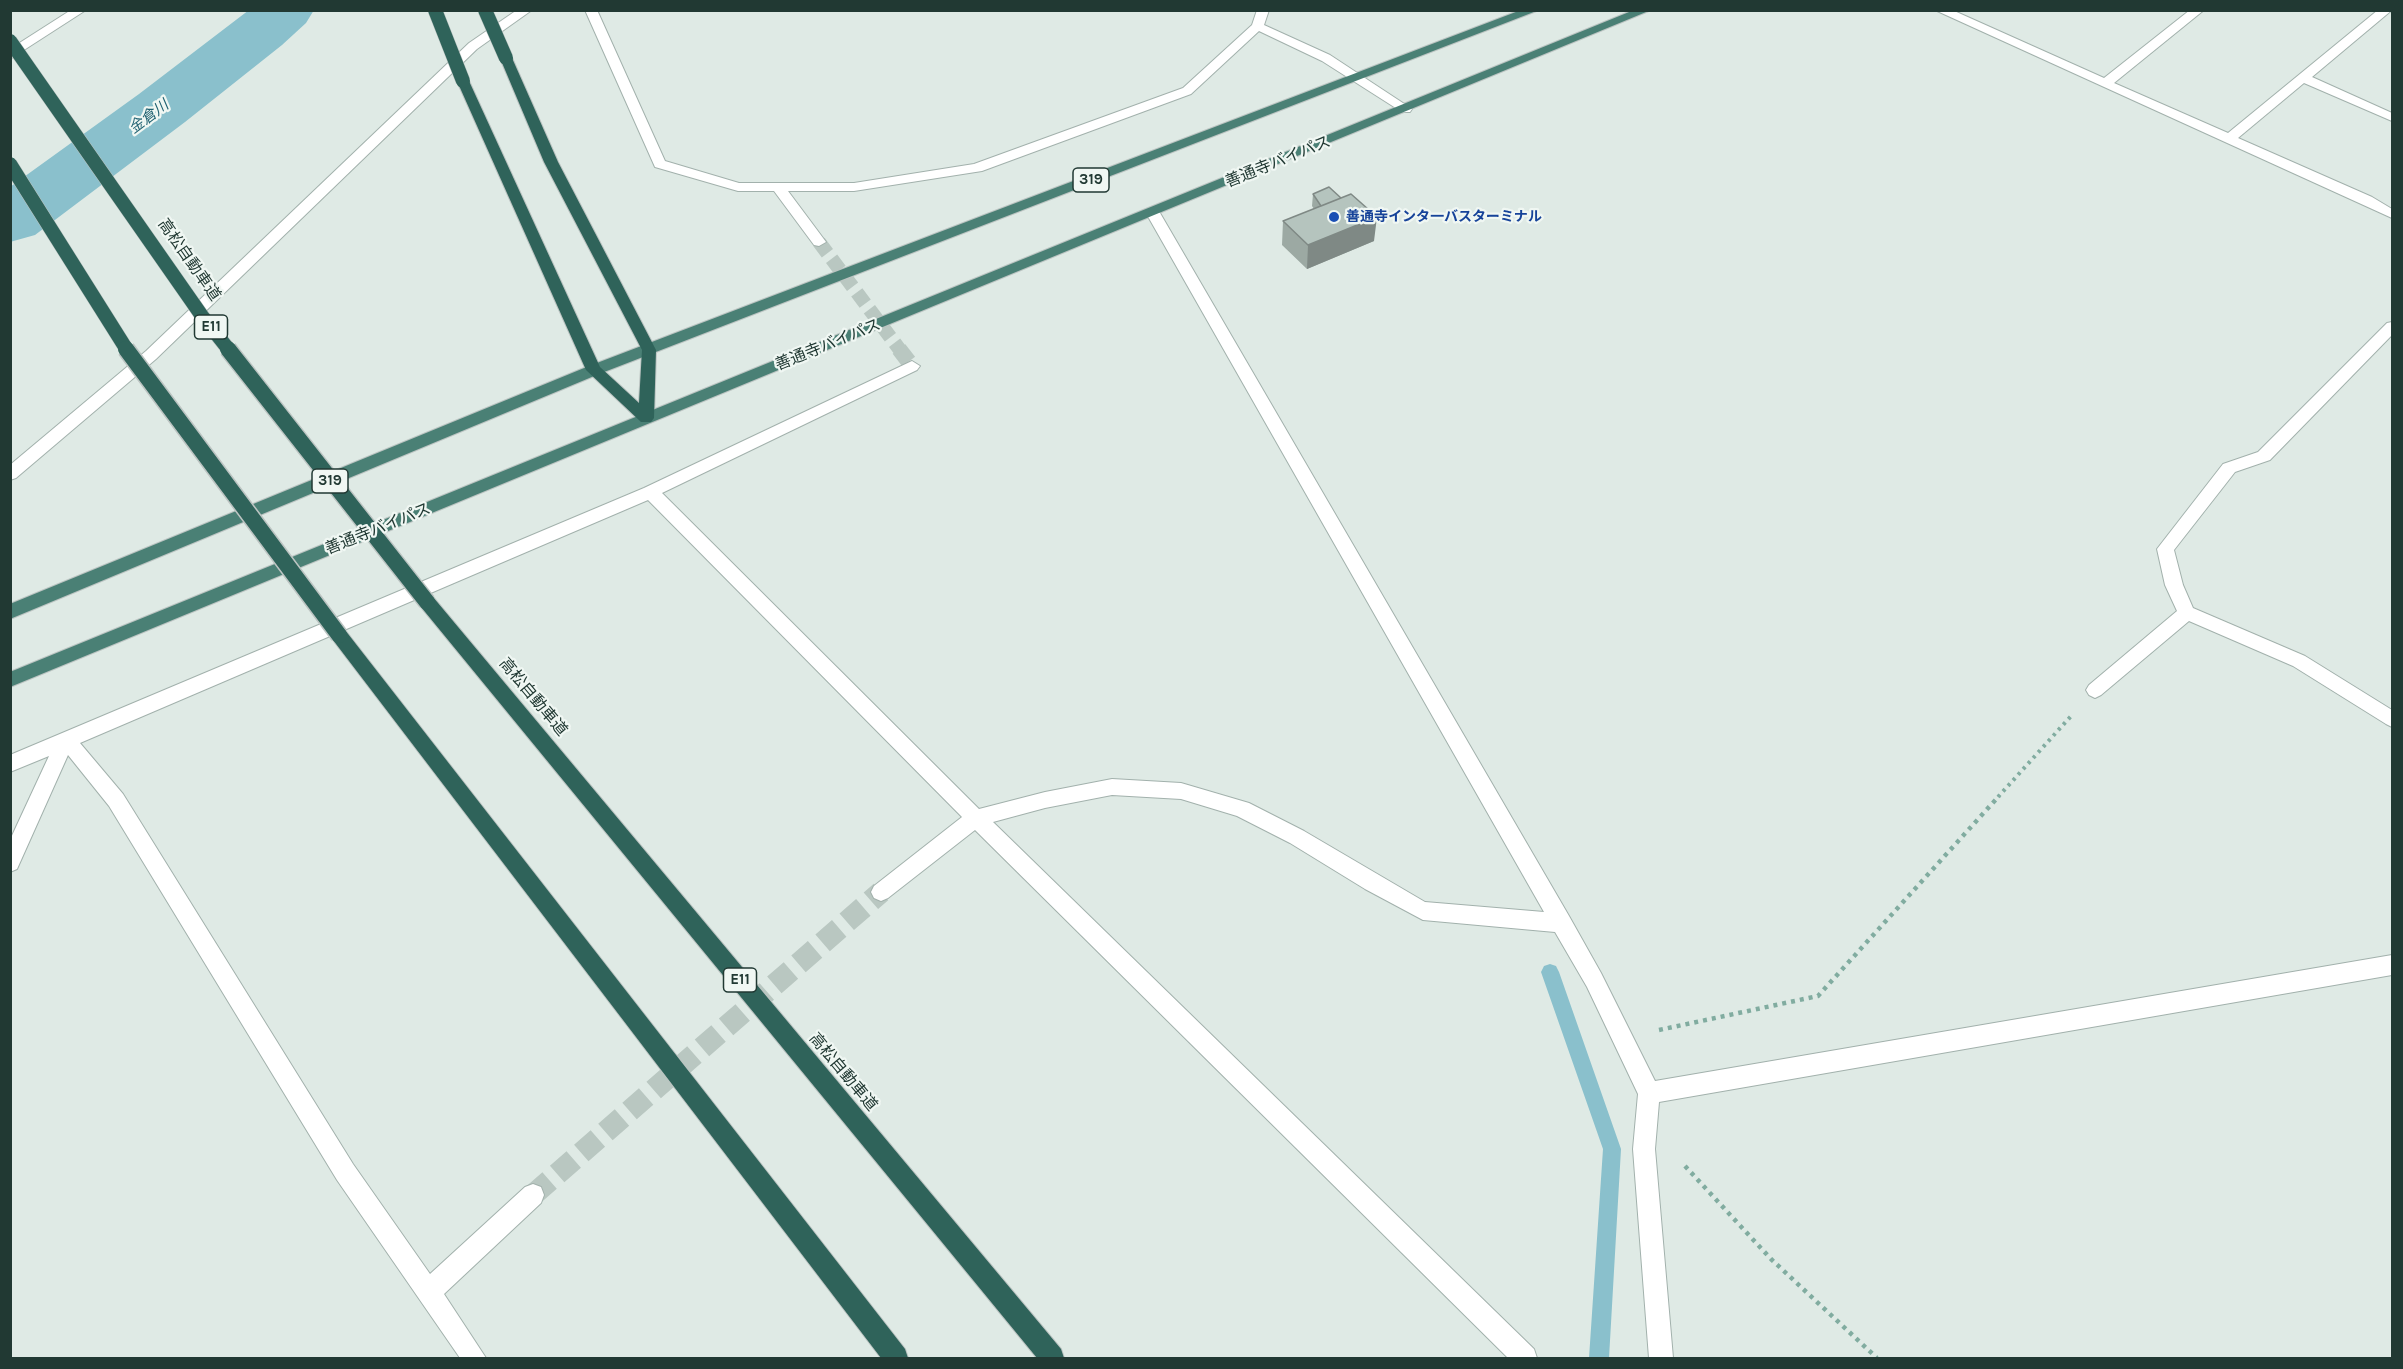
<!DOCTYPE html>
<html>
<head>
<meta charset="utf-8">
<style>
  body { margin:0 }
  #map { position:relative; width:2403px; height:1369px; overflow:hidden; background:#dfeae5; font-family:Karla,sans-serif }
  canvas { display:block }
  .frame { position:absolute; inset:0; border:12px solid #213933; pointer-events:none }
</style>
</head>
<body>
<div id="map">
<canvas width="2403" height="1369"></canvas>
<div class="frame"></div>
</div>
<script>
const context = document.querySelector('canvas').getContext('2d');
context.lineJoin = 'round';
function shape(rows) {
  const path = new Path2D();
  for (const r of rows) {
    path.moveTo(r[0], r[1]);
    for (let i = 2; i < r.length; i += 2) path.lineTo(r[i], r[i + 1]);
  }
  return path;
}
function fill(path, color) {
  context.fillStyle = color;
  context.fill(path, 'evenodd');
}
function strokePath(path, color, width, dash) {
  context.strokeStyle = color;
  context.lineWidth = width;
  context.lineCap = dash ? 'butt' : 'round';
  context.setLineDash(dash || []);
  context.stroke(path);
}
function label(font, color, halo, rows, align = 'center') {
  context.font = font + ' Karla,"Noto Sans JP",sans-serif';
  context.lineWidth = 4.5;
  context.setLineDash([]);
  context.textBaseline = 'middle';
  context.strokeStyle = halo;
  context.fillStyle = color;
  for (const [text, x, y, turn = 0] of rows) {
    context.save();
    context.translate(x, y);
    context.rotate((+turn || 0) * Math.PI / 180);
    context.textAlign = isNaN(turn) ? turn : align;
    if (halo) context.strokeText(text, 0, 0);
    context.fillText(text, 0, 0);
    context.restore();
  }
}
const stream = shape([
  [1550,964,1556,966,1559,972,1621,1149,1609,1358,1589,1358,1603,1149,1541,972,1544,966,1550,964]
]);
const river = shape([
  [249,10,314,10,306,23,282,45,185,122,35,235,10,242,10,187,139,94,249,10]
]);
const minorTunnelFar2 = shape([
  [819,242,900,350]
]);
const minorTunnelFar1 = shape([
  [899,349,912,366]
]);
const minorTunnel = shape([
  [533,1195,881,892]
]);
const pathFar1 = shape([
  [1998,797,2072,715]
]);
const path = shape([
  [1659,1030,1818,996,1999,796],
  [1685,1166,1771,1259,1877,1358]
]);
const minor = shape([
  [71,10,86,10,10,59,10,49,71,10],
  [517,10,532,10,477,49,156,359,16,478,10,480,10,465,146,351,469,43,517,10],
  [585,10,597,10,665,161,739,183,854,183,974,164,1183,88,1252,25,1257,10,1269,10,1264,25,1330,55,1412,109,1410,112,1402,112,1322,61,1259,31,1191,94,982,171,854,191,788,191,826,242,819,246,814,245,774,191,738,191,655,167,585,10],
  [1935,10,1952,10,2104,78,2190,10,2204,10,2114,83,2228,133,2378,10,2392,10,2312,77,2392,113,2392,121,2304,83,2238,138,2372,197,2392,209,2392,218,1935,10],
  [1153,209,1160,213,1569,916,1601,973,1655,1081,2392,955,2392,975,1659,1102,1655,1149,1673,1358,1649,1358,1633,1149,1638,1094,1587,987,1555,932,1423,920,1365,889,1290,843,1237,816,1181,799,1112,795,1045,808,993,822,1534,1349,1537,1358,1508,1358,975,830,888,898,881,901,874,898,871,892,874,886,962,817,648,500,80,743,123,794,353,1164,430,1274,525,1187,533,1184,541,1187,544,1195,541,1203,444,1294,486,1358,460,1358,337,1180,109,806,68,755,17,869,10,872,10,840,49,756,10,772,10,755,644,488,912,361,920,366,917,370,662,493,979,809,1045,792,1112,779,1181,783,1249,803,1304,831,1425,902,1544,912,1146,213,1153,209],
  [2392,322,2392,335,2270,460,2235,472,2174,550,2183,585,2193,608,2305,656,2392,710,2392,727,2386,724,2293,666,2189,621,2101,695,2095,698,2089,695,2086,690,2089,685,2177,611,2165,585,2157,549,2223,464,2258,452,2387,323,2392,322]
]);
const trunk = shape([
  [1521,10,1539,10,599,374,10,619,10,604,589,366,1521,10],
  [1634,10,1651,10,10,687,10,672,1634,10]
]);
const motorway = shape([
  [506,54,512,58,558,162,656,350,654,418,651,422,641,422,586,370,457,81,463,77,469,81,600,367,639,403,642,350,544,162,500,58,506,54],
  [427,595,433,597,1061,1349,1064,1358,1037,1358,421,607,418,602,421,597,427,595],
  [339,628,345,630,905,1349,908,1358,881,1358,333,640,330,635,333,630,339,628]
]);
const motorwayBridgeFar1 = shape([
  [435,10,463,81],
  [485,10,506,58],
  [10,41,202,316,229,350],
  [10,164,127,350]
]);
const motorwayBridge = shape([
  [126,349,339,635],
  [228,349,427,602]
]);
const wall = shape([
  [1313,194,1374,241,1307,269,1282,245,1283,221,1314,209,1312,206]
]);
const shadedWall = shape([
  [1377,217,1374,241,1307,269,1308,245]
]);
const building = shape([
  [1329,187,1341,198,1321,206,1313,194,1329,187],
  [1351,194,1377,217,1308,245,1283,221,1351,194]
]);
const markers = [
  [1334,217,6,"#1a4fb4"]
];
const farTransitnames = [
  ["善通寺インタ一バスターミナル",1346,217]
];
const farWaternames = [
  ["金倉川",149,117,-37]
];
const shields = [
  [1091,180,36],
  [211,327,33],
  [330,481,36],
  [740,980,33]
];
const shieldNames = [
  ["319",1091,180],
  ["E11",211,327],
  ["319",330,481],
  ["E11",740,980]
];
const streetNames = [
  ["善通寺バイパス",1278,162,-22],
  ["高松自動車道",189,260,55],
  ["善通寺バイパス",828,345,-22],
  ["善通寺バイパス",378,529,-22],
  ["高松自動車道",533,697,50],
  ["高松自動車道",843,1072,50]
];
fill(stream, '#8ac0cc');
fill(river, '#8ac0cc');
strokePath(minorTunnelFar2, '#b9c7c1', 14, [14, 7]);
strokePath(minorTunnelFar1, '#b9c7c1', 16, [16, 8]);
strokePath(minorTunnel, '#b9c7c1', 22, [22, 10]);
strokePath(minor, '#a2b1ac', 2);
strokePath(trunk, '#bcc4c2', 2);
strokePath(motorway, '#bcc4c2', 2);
strokePath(pathFar1, '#81aca0', 4, [3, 4.5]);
strokePath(path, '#81aca0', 4.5, [4, 5]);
fill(minor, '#fff');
fill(trunk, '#4a8075');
fill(motorway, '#2f635a');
strokePath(motorwayBridgeFar1, '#bcc4c2', 15, []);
strokePath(motorwayBridge, '#bcc4c2', 19, []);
strokePath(motorwayBridgeFar1, '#2f635a', 14);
strokePath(motorwayBridge, '#2f635a', 16);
fill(wall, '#9ca9a3');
fill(shadedWall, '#7f8985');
fill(building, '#b5c4be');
strokePath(building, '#7f8985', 1.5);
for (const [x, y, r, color] of markers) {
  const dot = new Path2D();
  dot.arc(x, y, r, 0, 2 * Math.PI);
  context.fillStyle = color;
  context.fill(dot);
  strokePath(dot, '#f0f7f3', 2);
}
label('bold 14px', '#164399', '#f0f7f3', farTransitnames, 'left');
label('italic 15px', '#1f6171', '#f0f7f3', farWaternames);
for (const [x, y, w] of shields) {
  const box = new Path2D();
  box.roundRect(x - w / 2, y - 12, w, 24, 4.5);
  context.fillStyle = '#f0f7f3';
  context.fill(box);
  strokePath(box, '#213933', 1.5);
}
label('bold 15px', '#213933', null, shieldNames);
label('16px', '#213933', '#f0f7f3', streetNames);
</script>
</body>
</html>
